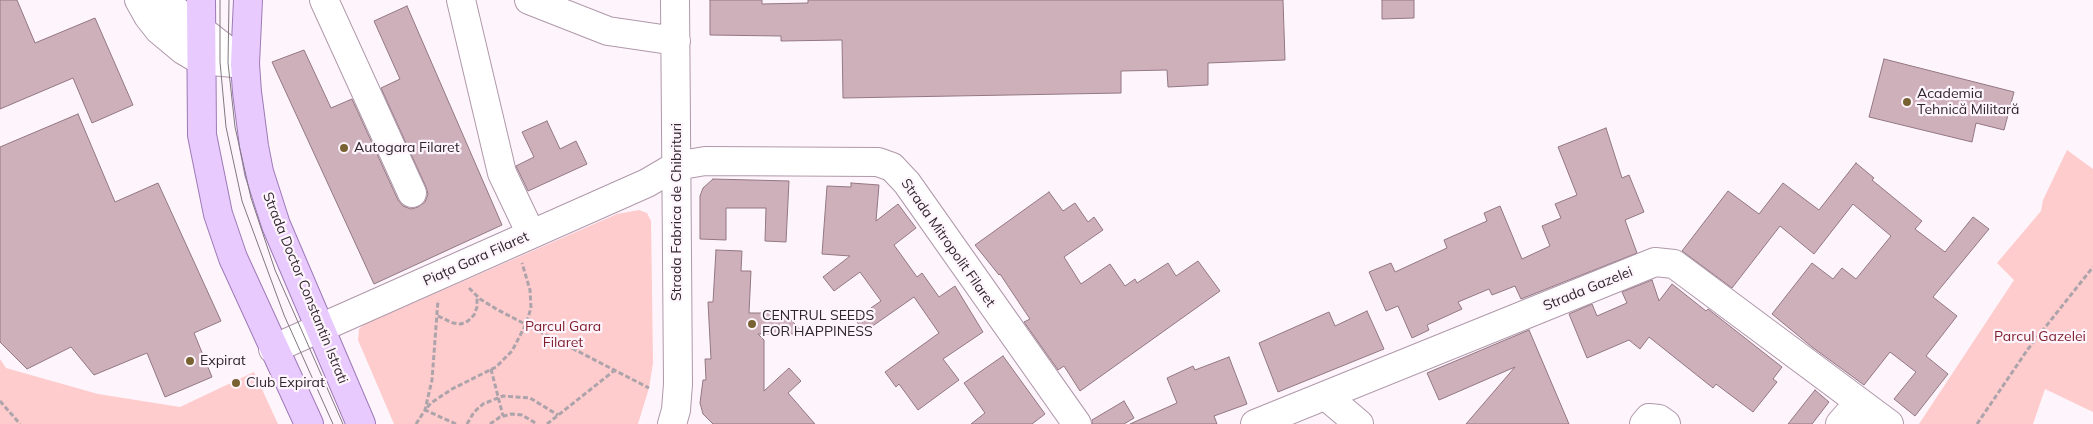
<!DOCTYPE html>
<html>
<head>
<meta charset="utf-8">
<style>
  body { margin:0 }
  canvas { display:block; background:#fef4fc }
</style>
</head>
<body>
<canvas width="2093" height="424"></canvas>
<script>
const context = document.querySelector('canvas').getContext('2d');
context.lineJoin = 'round';
function fill(path, color) {
  context.fillStyle = color;
  context.fill(path, 'evenodd');
}
function shape(rows) {
  const path = new Path2D();
  for (const r of rows) {
    path.moveTo(r[0], r[1]);
    for (let i = 2; i < r.length; i += 2) path.lineTo(r[i], r[i + 1]);
  }
  return path;
}
function strokePath(path, color, width, dash) {
  context.strokeStyle = color;
  context.lineWidth = width;
  context.lineCap = dash ? 'butt' : 'round';
  context.setLineDash(dash || []);
  context.stroke(path);
}
function label(font, color, halo, rows, align = 'center') {
  context.font = font + ' Mulish,sans-serif';
  context.lineWidth = 4.5;
  context.setLineDash([]);
  context.textBaseline = 'middle';
  context.strokeStyle = halo;
  context.fillStyle = color;
  for (const [text, x, y, turn = 0] of rows) {
    context.save();
    context.translate(x, y);
    context.rotate((+turn || 0) * Math.PI / 180);
    context.textAlign = isNaN(turn) ? turn : align;
    if (halo) context.strokeText(text, 0, 0);
    context.fillText(text, 0, 0);
    context.restore();
  }
}
const green = shape([
  [2067,150,2093,169,2093,412,2045,389,2033,424,1919,424,2014,280,1997,263,2041,211,2043,200],
  [639,210,647,213,651,221,653,363,649,388,638,424,394,424,358,340,359,329,363,325,617,214],
  [0,359,6,368,98,394,180,407,254,372,278,424,0,424]
]);
const building = shape([
  [0,0,17,0,35,43,95,18,133,105,92,123,73,78,0,109,0,0],
  [710,0,762,0,762,4,808,3,808,0,1283,0,1285,60,1208,63,1208,85,1168,87,1167,70,1121,71,1121,93,843,98,842,40,781,41,781,36,710,35,710,0],
  [1382,0,1414,0,1414,18,1382,19,1382,0],
  [407,6,502,225,374,284,272,62,304,50,331,108,352,99,398,200,403,206,411,209,418,207,425,202,428,194,426,187,381,88,400,79,374,21,407,6],
  [1884,59,2014,92,2004,130,1976,123,1972,142,1869,117,1884,59],
  [78,114,115,202,158,183,221,321,194,333,212,377,165,397,147,353,94,375,71,347,27,369,0,342,0,147,78,114],
  [547,121,560,149,576,141,587,164,528,191,516,166,534,157,522,132,547,121],
  [1606,128,1622,178,1629,175,1644,212,1625,220,1637,253,1521,299,1515,286,1492,295,1489,289,1458,302,1462,309,1427,325,1429,330,1412,338,1398,306,1386,311,1369,272,1391,263,1395,272,1447,248,1444,240,1487,221,1484,213,1500,206,1522,259,1550,246,1542,226,1561,218,1555,204,1577,195,1558,147,1606,128],
  [1856,163,1874,178,1872,180,1922,221,1915,229,1945,252,1973,217,1989,229,1933,297,1957,316,1926,356,1948,374,1915,416,1894,399,1916,372,1890,352,1864,385,1812,347,1772,314,1812,263,1833,279,1842,268,1856,279,1891,236,1853,204,1814,254,1780,226,1732,288,1682,251,1728,191,1759,214,1783,183,1819,210,1856,163],
  [713,179,789,181,786,242,765,241,766,208,726,208,726,240,700,239,700,196,703,188,713,179],
  [851,183,879,185,876,221,898,204,916,228,894,245,917,277,922,273,939,297,955,286,983,332,943,359,959,380,918,410,899,384,896,387,885,372,939,333,914,297,864,332,855,319,881,301,860,272,834,291,823,277,850,256,822,254,827,186,851,187,851,183],
  [1049,192,1063,211,1075,203,1088,222,1094,217,1103,230,1064,257,1081,284,1110,264,1125,286,1135,279,1137,283,1168,263,1176,276,1198,261,1220,291,1080,391,1064,366,1058,370,1024,322,1030,319,1000,274,999,275,975,245,1049,192],
  [716,250,742,251,741,271,751,271,749,313,785,313,804,334,758,334,764,340,764,391,789,368,801,381,788,393,815,424,713,424,703,414,700,403,703,380,706,380,705,359,711,359,708,302,713,302,716,250],
  [1652,280,1659,301,1672,284,1706,311,1708,309,1782,367,1773,379,1777,382,1753,412,1716,384,1713,388,1649,337,1640,349,1629,340,1587,358,1569,314,1592,304,1597,316,1627,303,1622,292,1652,280],
  [1367,311,1384,349,1278,392,1259,343,1329,312,1335,326,1367,311],
  [1529,330,1569,424,1466,424,1515,367,1439,400,1427,373,1529,330],
  [1003,356,1045,414,1032,424,971,424,985,413,964,383,1003,356],
  [1229,357,1247,404,1214,416,1217,424,1130,424,1177,403,1167,378,1193,366,1195,370,1229,357],
  [1815,390,1829,402,1812,424,1788,424,1815,390],
  [1124,401,1134,418,1124,424,1092,424,1092,420,1124,401]
]);
const path = shape([
  [469,288,480,299,498,310,649,388],
  [438,316,453,323,461,324,468,321,474,315,477,307,477,296],
  [491,369,503,416],
  [0,401,20,424],
  [416,424,425,410,432,380,438,300],
  [456,424,425,410,431,403,452,389,496,367,512,351,526,324,531,308,530,290,522,263],
  [467,424,474,412,483,404,503,396,530,398,558,415],
  [490,424,500,417,511,414,522,415,537,424],
  [547,424,615,370],
  [1977,424,2028,349,2093,267]
]);
const minor = shape([
  [139,0,148,16,159,30,183,50,200,60,245,64],
  [162,0,245,64],
  [324,0,412,193],
  [461,0,502,173,531,234],
  [529,0,608,31,676,41],
  [273,349,647,183,676,166,705,161,878,162,892,167,907,183,1077,424],
  [1326,396,1359,424],
  [672,424,676,410,678,384,675,0],
  [1255,424,1655,262,1674,264,1889,424],
  [1644,424,1649,418,1659,419,1666,424],
  [1840,424,1859,402,1866,418]
]);
const major = shape([
  [201,0,202,135,218,214,233,258,309,424],
  [248,0,245,64,247,92,254,146,259,172,276,225,361,424]
]);
const tram = shape([
  [220,0,220,62,226,127,242,201,284,315,333,424],
  [229,0,228,63,235,127,251,198,275,270,343,424]
]);
const markers = [
  [1907,102,5,"#786232"],
  [344,148,5,"#786232"],
  [752,324,5,"#786232"],
  [190,361,5,"#786232"],
  [236,383,5,"#786232"]
];
const poiNames = [
  ["Academia",1917,94],
  ["Tehnică Militară",1917,110],
  ["Autogara Filaret",354,148],
  ["CENTRUL SEEDS",762,316],
  ["FOR HAPPINESS",762,332],
  ["Expirat",200,361],
  ["Club Expirat",246,383]
];
const streetNames = [
  ["Strada Fabrica de Chibrituri",677,212,-90],
  ["Strada Mitropolit Filaret",948,243,55],
  ["Piața Gara Filaret",476,259,-24],
  ["Strada Doctor Constantin Istrati",305,288,68],
  ["Strada Gazelei",1588,289,-22]
];
const parkNames = [
  ["Parcul Gara",563,327],
  ["Filaret",563,343],
  ["Parcul Gazelei",2040,337]
];
fill(green, '#fecccc');
fill(building, '#ceb0bb');
strokePath(building, '#937781', 1);
strokePath(minor, '#af98aa', 30);
strokePath(major, '#9e7ab6', 30);
strokePath(path, '#ada3ab', 3, [5, 2.5]);
strokePath(minor, '#fff', 28);
strokePath(major, '#e9caff', 28);
strokePath(tram, '#817880', 1);
for (const [x, y, r, color] of markers) {
  const dot = new Path2D();
  dot.arc(x, y, r, 0, 2 * Math.PI);
  context.fillStyle = color;
  context.fill(dot);
  strokePath(dot, '#fef4fc', 2);
}
label('14px', '#2f262e', '#fef4fc', poiNames, 'left');
label('14px', '#2f262e', '#fef4fc', streetNames);
label('14px', '#7f1e2c', '#fef4fc', parkNames);
</script>
</body>
</html>
